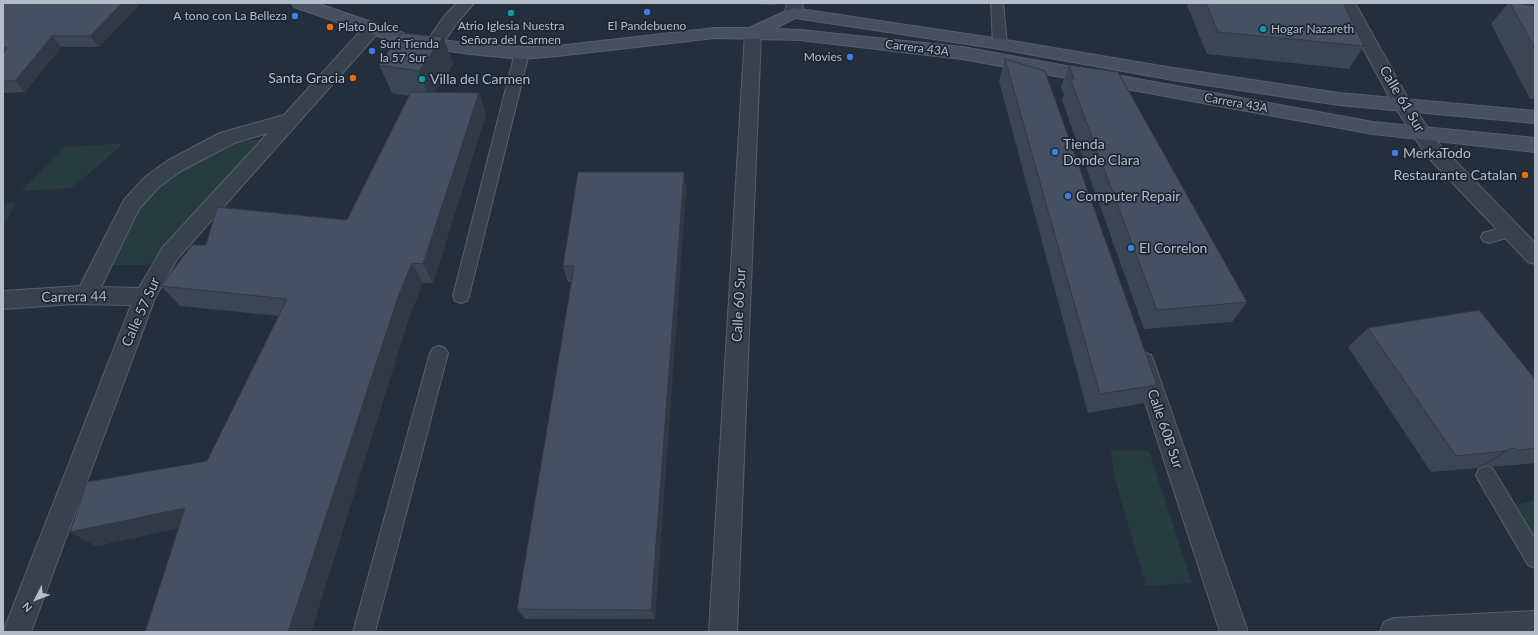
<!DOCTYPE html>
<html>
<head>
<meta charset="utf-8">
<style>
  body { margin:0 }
  #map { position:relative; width:1538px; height:635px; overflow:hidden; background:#242f3e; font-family:Lato,sans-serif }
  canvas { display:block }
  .frame { position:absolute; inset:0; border:4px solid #b4bcc9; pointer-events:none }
  .north { position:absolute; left:16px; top:579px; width:40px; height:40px; -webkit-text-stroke:3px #1d2633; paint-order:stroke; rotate:228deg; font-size:11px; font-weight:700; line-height:16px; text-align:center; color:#b4bcc9 }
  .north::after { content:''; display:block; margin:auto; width:14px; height:18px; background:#b4bcc9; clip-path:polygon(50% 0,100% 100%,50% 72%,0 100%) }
</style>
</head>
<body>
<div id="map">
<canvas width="1538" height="635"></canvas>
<div class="frame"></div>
<div class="north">N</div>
</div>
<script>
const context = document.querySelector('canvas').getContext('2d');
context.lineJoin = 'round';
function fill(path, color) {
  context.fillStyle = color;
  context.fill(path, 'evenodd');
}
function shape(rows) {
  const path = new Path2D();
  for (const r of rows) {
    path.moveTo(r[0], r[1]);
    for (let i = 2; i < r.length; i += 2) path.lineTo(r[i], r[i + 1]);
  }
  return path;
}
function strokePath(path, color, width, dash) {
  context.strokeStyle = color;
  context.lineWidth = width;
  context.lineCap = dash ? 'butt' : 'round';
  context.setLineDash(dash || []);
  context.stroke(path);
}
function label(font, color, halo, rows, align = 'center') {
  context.font = font + ' Lato,sans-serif';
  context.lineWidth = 3.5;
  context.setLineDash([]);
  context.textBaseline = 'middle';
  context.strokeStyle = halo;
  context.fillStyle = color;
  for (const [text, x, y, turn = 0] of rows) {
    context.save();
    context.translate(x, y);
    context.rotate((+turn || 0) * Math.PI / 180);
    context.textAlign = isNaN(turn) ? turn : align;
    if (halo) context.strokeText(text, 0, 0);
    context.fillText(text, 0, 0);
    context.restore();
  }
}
const green = shape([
  [261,139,150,265,104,265,142,197,172,175,227,143],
  [124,143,72,188,21,191,64,147],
  [3,203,15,203,3,230],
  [1110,450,1149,451,1192,583,1146,586,1115,479],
  [1535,500,1535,538,1516,505]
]);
const lane = shape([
  [991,3,1003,3,1007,44,1005,47,1000,48,995,47,993,44,991,3],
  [522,49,527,50,529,53,469,296,467,301,461,303,455,301,453,296,515,53,517,50,522,49],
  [1511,225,1517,227,1519,231,1517,235,1489,243,1483,241,1481,237,1483,233,1511,225],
  [439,346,445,348,448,353,375,632,353,632,430,353,433,348,439,346],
  [1486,466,1493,469,1535,539,1535,568,1528,565,1479,481,1476,475,1479,469,1486,466]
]);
const street = shape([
  [457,3,474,3,457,23,439,49,433,50,427,49,424,45,427,41,445,15,457,3],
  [787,3,803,3,801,13,799,17,793,18,787,17,785,13,787,3],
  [1339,3,1355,3,1410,102,1440,145,1535,243,1535,264,1528,262,1426,155,1393,104,1339,3],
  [372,24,378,25,380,29,378,33,177,259,155,298,31,632,3,632,131,305,73,304,3,309,3,291,80,286,124,200,145,177,167,161,220,133,284,115,366,25,372,24],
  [268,133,163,247,139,288,101,287,139,209,159,187,181,171,234,143,268,133],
  [753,28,759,29,761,33,737,632,709,632,745,33,747,29,753,28],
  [1143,352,1151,355,1154,362,1248,632,1220,632,1132,362,1135,355,1143,352],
  [1535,611,1535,632,1380,632,1384,622,1394,618,1535,611]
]);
const secondary = shape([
  [292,3,316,3,409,35,470,44,522,47,557,46,715,28,749,28,793,8,1000,39,1173,68,1339,93,1535,111,1535,123,1339,105,1173,80,1000,49,795,18,774,29,800,30,962,47,1373,122,1535,138,1535,152,1373,134,962,59,800,40,715,38,557,56,522,59,470,54,401,44,294,7,292,3]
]);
const wall = shape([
  [4,3,141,3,99,47,61,47,25,92,3,93,3,4],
  [736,3,776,3,776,5],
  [1186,3,1343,3,1364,46,1349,69,1207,54],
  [1508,3,1517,3,1535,6,1535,99,1530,99,1491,24],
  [443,37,453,64,434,93,479,93,486,114,433,283,423,283,409,317,311,632,145,632,179,528,96,546,70,532,207,461,279,316,180,306,161,286,206,245,347,220,409,96,392,93,379,65],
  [1005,59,1157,385,1144,403,1088,413,999,81],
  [1069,65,1247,302,1232,322,1144,329,1062,100,1064,95,1061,87],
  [684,172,686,189,655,619,525,619,517,609,572,282,568,282,563,266],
  [1368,328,1535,379,1535,463,1492,467,1485,465,1478,468,1431,472,1348,347]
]);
const shadedWall = shape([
  [122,3,141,3,99,47,90,36],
  [52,36,61,47,25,92,15,81],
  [443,37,453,64,430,99,419,71],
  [479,93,486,114,433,283,423,264],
  [684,172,686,189,655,619,651,610],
  [412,263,423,283,409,317,311,632,288,632,398,297],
  [1512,448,1485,465,1478,468,1505,451],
  [185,508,207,522,96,546,70,532]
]);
const building = shape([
  [4,3,122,3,90,36,52,36,15,81,3,81,3,54,7,48,3,47,3,4,4,3],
  [1206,3,1343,3,1364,46,1218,32,1206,3],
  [1510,3,1517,3,1535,6,1535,48,1510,3],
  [401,33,443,37,419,71,379,65,401,33],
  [1005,59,1045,71,1157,385,1100,394,1005,59],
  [1069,65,1118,72,1247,302,1157,310,1070,78,1074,79,1069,65],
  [411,92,479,93,423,264,412,263,398,297,288,632,145,632,185,508,70,532,87,482,207,461,287,299,161,286,192,245,206,245,217,207,347,220,411,92],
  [578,172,684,172,651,610,517,609,574,266,563,266,578,172],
  [1479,310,1535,379,1535,448,1519,450,1512,448,1505,451,1456,456,1368,328,1479,310]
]);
const markers = [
  [647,12,4,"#3f7fe0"],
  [511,13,4,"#0f9aa8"],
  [295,16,4,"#3f7fe0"],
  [330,27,4,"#e8710a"],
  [1263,29,4,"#0f9aa8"],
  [372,51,4,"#3f7fe0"],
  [850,57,4,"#3f7fe0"],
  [353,78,4,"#e8710a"],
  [422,79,4,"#0f9aa8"],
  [1055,152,4,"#3f7fe0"],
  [1395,153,4,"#3f7fe0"],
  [1525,175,4,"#e8710a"],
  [1068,196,4,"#3f7fe0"],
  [1131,248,4,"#3f7fe0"]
];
const farPoinames = [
  ["A tono con La Belleza",287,16,"right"],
  ["Atrio Iglesia Nuestra",511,26,"center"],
  ["Señora del Carmen",511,40,"center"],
  ["El Pandebueno",647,26,"center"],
  ["Plato Dulce",338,27],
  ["Hogar Nazareth",1271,29],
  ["Suri Tienda",380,44],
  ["la 57 Sur",380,58],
  ["Movies",842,57,"right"]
];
const farStreetnames = [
  ["Carrera 43A",917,48,7],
  ["Carrera 43A",1236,103,10]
];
const poiNames = [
  ["Santa Gracia",345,78,"right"],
  ["Villa del Carmen",430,79],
  ["Tienda",1063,144],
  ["Donde Clara",1063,160],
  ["MerkaTodo",1403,153],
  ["Restaurante Catalan",1517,175,"right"],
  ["Computer Repair",1076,196],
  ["El Correlon",1139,248]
];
const streetNames = [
  ["Calle 61 Sur",1402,99,59],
  ["Carrera 44",74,297,-1],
  ["Calle 60 Sur",739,305,-87],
  ["Calle 57 Sur",141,312,-66],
  ["Calle 60B Sur",1165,429,71]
];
fill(green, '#263c3f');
strokePath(lane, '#565f6c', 2);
strokePath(street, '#565f6c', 2);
strokePath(secondary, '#565f6c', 2);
fill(lane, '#38414e');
fill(street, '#38414e');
fill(secondary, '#465061');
fill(wall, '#3b4654');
fill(shadedWall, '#303945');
fill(building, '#455162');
strokePath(building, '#303945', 1);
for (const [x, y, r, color] of markers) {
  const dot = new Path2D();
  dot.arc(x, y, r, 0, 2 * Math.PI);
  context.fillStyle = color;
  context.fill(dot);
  strokePath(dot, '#1d2633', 1.5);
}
label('12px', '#b4bcc9', '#1d2633', farPoinames, 'left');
label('12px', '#b4bcc9', '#1d2633', farStreetnames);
label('14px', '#b4bcc9', '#1d2633', poiNames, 'left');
label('14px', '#b4bcc9', '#1d2633', streetNames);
</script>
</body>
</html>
